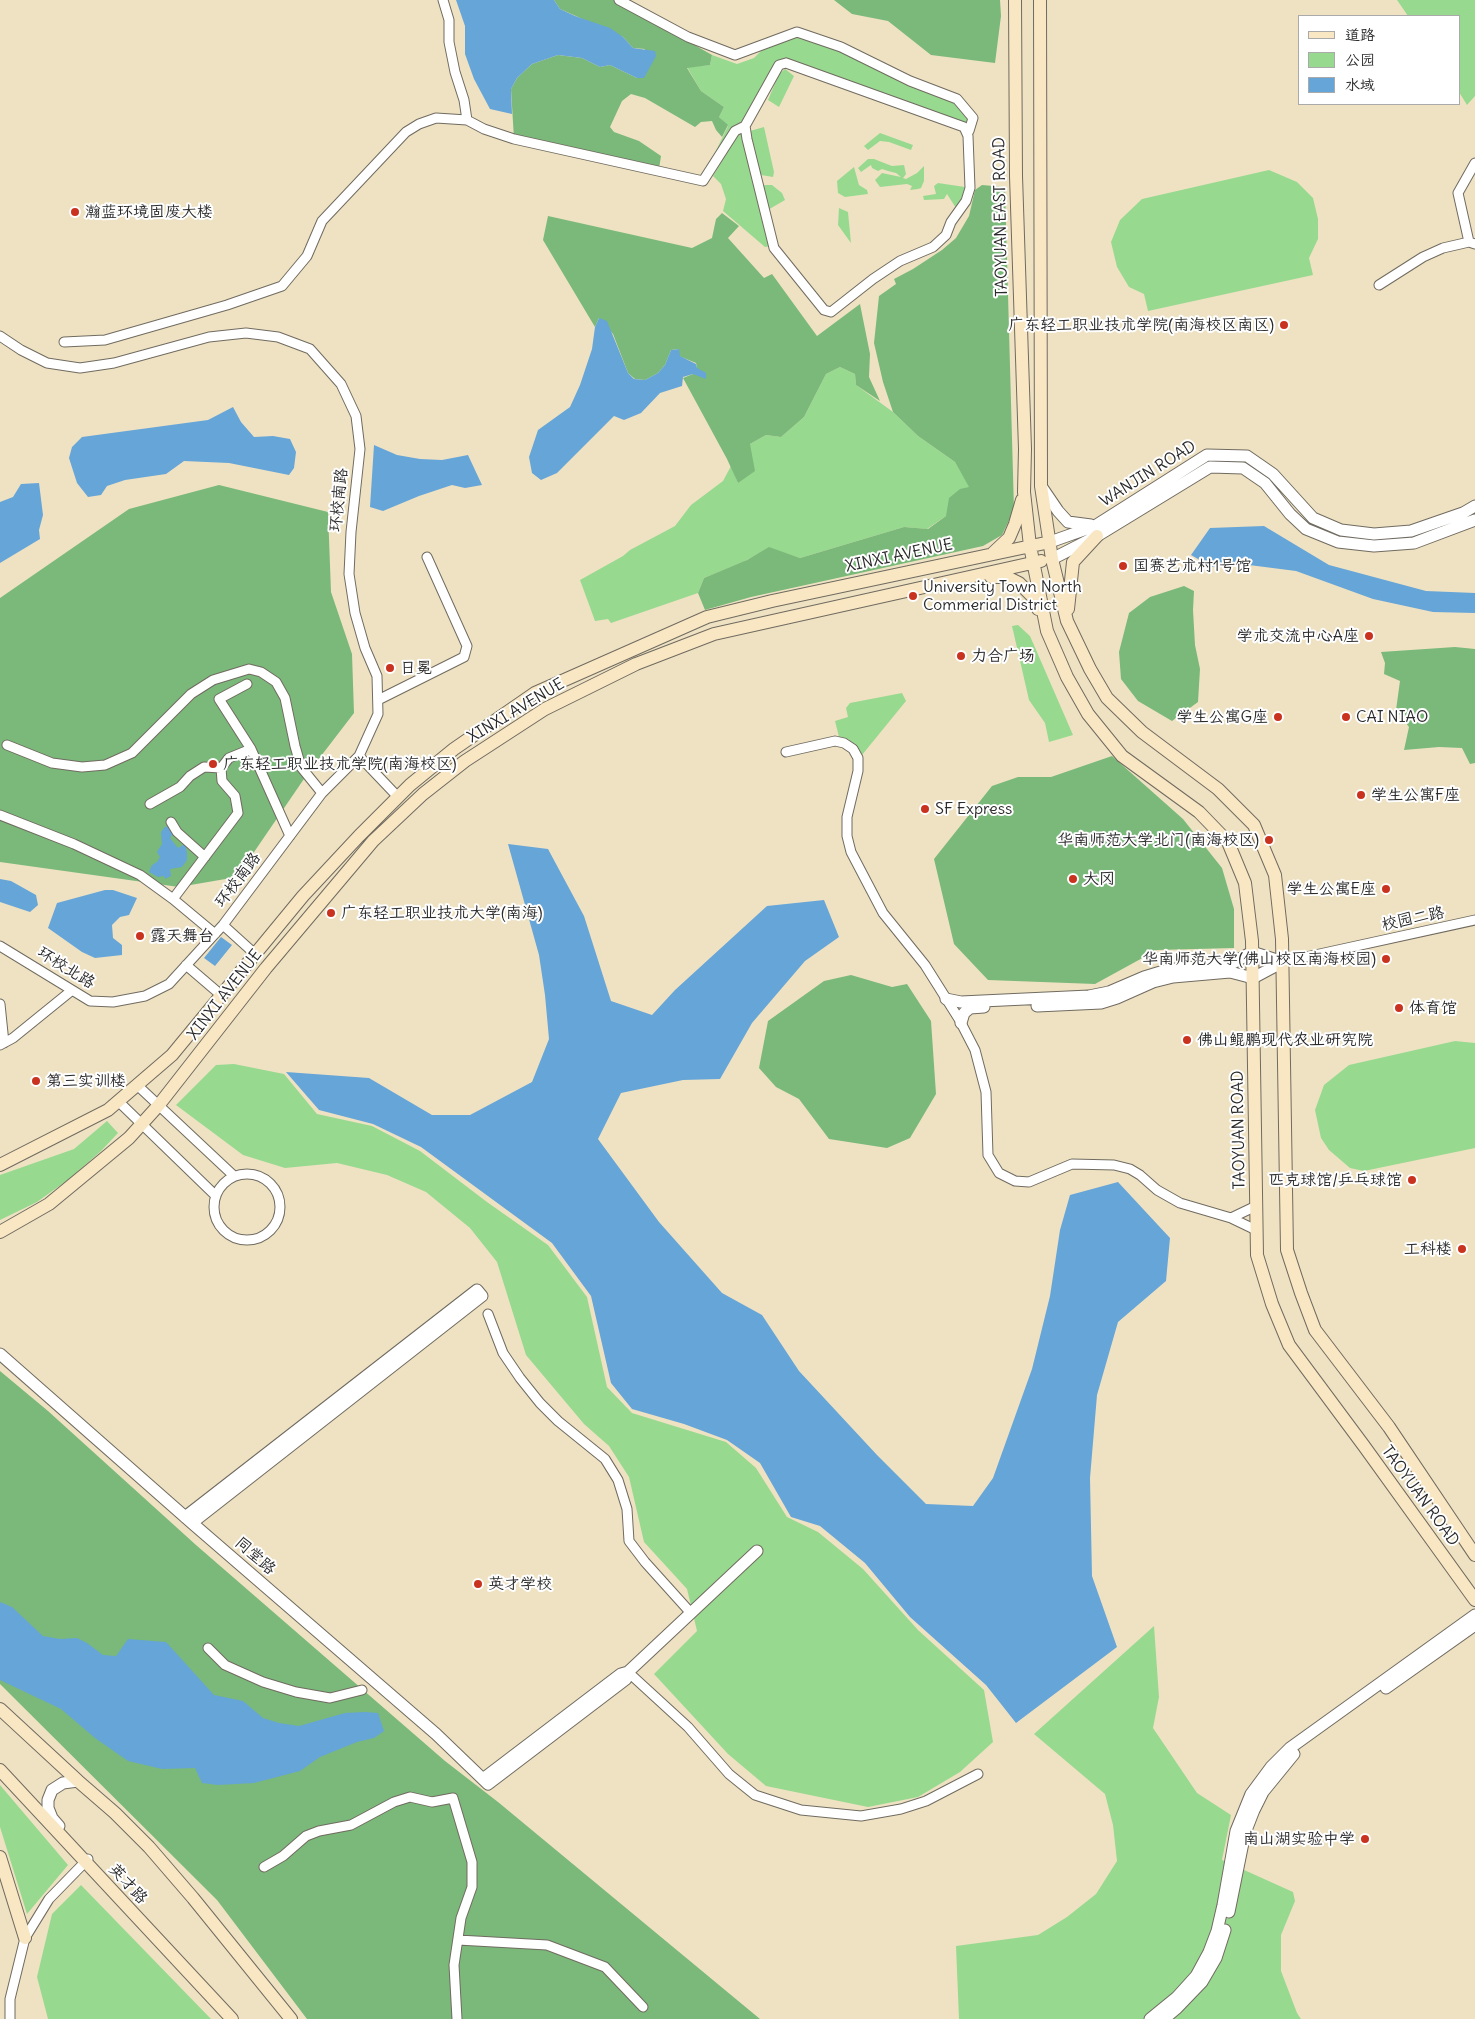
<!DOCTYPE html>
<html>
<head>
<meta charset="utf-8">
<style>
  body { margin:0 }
  #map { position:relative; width:1475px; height:2019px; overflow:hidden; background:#efe2c3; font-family:Delius,"LXGW WenKai TC",sans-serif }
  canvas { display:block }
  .legend { position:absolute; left:1298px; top:15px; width:162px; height:90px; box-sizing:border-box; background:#fff; border:1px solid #aaa; margin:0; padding:6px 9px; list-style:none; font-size:15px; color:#2b2b2b }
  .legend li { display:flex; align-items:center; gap:10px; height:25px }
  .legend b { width:25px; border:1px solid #aaa }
</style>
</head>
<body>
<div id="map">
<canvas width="1475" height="2019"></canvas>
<ul class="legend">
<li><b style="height:6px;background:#f9e7c3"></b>道路</li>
<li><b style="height:14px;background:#98d990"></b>公园</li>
<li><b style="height:14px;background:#66a5d8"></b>水域</li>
</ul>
</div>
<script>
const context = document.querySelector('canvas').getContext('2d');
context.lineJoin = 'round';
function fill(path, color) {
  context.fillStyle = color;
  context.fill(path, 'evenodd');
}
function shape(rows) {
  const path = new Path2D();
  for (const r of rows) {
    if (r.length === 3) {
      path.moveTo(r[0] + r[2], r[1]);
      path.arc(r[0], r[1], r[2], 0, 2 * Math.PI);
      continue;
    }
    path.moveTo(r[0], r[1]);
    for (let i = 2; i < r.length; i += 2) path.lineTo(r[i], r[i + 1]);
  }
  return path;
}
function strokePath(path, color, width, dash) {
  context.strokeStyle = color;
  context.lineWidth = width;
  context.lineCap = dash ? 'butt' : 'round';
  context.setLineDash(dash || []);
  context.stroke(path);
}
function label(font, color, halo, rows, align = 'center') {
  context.font = font + ' Delius,"LXGW WenKai TC",sans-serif';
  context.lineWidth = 4;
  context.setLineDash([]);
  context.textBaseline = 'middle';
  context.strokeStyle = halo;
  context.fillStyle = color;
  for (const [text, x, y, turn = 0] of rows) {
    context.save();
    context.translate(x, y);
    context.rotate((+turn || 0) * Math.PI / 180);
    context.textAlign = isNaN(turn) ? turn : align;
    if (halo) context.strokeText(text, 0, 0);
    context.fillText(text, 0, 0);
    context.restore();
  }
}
const green = shape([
  [1397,0,1475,0,1475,96,1467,105,1459,92,1459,16,1408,16],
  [797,32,957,99,968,118,969,131,785,63,745,119,733,129,710,163,728,126,719,117,724,107,701,91,687,67,710,65,712,55,737,64,754,58,766,46],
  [785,69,794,76,779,107,768,100,779,74],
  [764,127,774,172,773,177,761,175,750,131],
  [741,129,771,246,765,247,723,211,726,199,721,184,713,176],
  [880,133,913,145,911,150,889,142,880,141,868,150,864,146],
  [868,159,874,159,892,166,904,165,906,174,903,178,906,179,917,173,924,166,924,181,921,188,918,189,910,190,912,186,907,184,880,187,875,180,882,173,901,177,896,173,888,171,882,169,878,171,872,168,871,165,861,172,858,168],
  [854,167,859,185,867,190,868,194,845,197,838,193,837,181],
  [1269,170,1297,182,1313,198,1318,219,1318,239,1309,258,1313,275,1148,311,1144,294,1129,287,1117,267,1111,242,1120,220,1142,199],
  [938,183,965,187,961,201,956,208,947,194,944,199,924,200,923,196,936,194,934,186],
  [765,185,772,185,782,193,785,200,766,211,761,187],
  [839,208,848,212,851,243,838,225],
  [840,367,855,374,856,385,893,412,918,436,955,462,970,487,946,516,927,529,904,527,800,558,769,548,743,562,704,578,698,593,611,623,608,619,595,621,580,580,623,556,630,550,675,526,691,505,723,481,731,466,738,483,750,444,766,435,781,437,804,417,826,374],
  [1018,625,1030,636,1073,735,1049,742,1045,723,1029,700,1012,626],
  [902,693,906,701,862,755,855,745,848,739,839,737,835,721,848,717,846,708,850,703],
  [1455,1041,1475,1043,1475,1148,1364,1171,1350,1168,1329,1150,1321,1138,1315,1110,1324,1085,1349,1065],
  [234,1064,284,1074,317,1114,372,1126,420,1151,487,1202,548,1245,587,1297,607,1387,632,1413,726,1442,756,1468,787,1517,818,1532,863,1569,918,1630,984,1690,993,1742,960,1772,918,1797,868,1807,766,1786,728,1754,654,1674,697,1631,687,1589,644,1542,629,1477,609,1446,584,1424,526,1355,497,1262,470,1228,426,1192,387,1175,337,1163,285,1168,243,1155,176,1105,216,1065],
  [107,1121,118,1133,101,1151,69,1179,37,1202,0,1220,0,1175,74,1149],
  [1154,1626,1159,1697,1153,1728,1197,1793,1231,1815,1222,1860,1293,1892,1295,1901,1281,1935,1281,1971,1297,2013,1301,2019,959,2019,956,1946,1038,1935,1067,1917,1096,1894,1117,1861,1113,1825,1105,1794,1034,1734],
  [0,1785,68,1865,27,1914,0,1827],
  [81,1885,211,2019,48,2019,37,1977,52,1914]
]);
const forest = shape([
  [554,0,616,0,712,55,710,65,687,68,701,91,724,107,719,117,728,125,722,137,716,130,712,121,701,122,695,127,645,98,631,94,622,101,610,127,614,132,639,141,661,156,659,169,514,139,511,89,517,78,532,64,558,55,582,58,600,67,610,65,637,78,645,49,633,48,623,37,560,9],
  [834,0,1000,0,1001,16,995,63,931,55,888,21,852,14],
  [982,185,1005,187,1014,510,1002,535,983,546,751,597,705,610,698,593,704,578,747,560,769,547,800,558,904,527,928,529,946,516,949,498,960,489,969,487,955,462,918,436,893,412,883,382,874,343,879,296,896,284,894,279,913,269,942,250,956,238,969,216,975,190],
  [722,213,739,226,728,238,764,278,772,274,817,336,860,304,870,354,869,377,880,401,856,385,855,374,840,367,826,374,804,417,781,437,766,435,750,444,755,471,738,483,727,459,683,378,693,374,697,368,696,363,679,356,679,349,671,350,665,365,658,373,645,380,635,379,628,373,613,334,599,318,595,327,543,240,548,216,692,248,712,238,716,219],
  [219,485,328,512,331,592,352,654,354,713,308,773,237,877,179,887,0,862,0,598,129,509],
  [1184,586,1194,591,1193,610,1195,645,1200,669,1198,702,1172,721,1138,701,1121,679,1119,652,1129,613,1150,597],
  [1455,647,1475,649,1475,763,1470,764,1462,748,1439,747,1404,750,1409,727,1396,710,1400,681,1384,674,1385,663,1381,652],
  [1112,756,1183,819,1222,868,1234,909,1234,948,1157,950,1095,984,988,980,954,944,934,859,992,786,1018,777,1051,777],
  [851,975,892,987,907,984,931,1021,936,1094,910,1138,887,1148,829,1139,799,1099,776,1087,759,1068,768,1021,824,981],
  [0,1371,48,1411,196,1545,445,1761,498,1802,760,2019,307,2019,217,1900,0,1684]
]);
const water = shape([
  [456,0,554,0,560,9,575,16,610,28,623,37,633,48,655,51,656,56,644,78,637,78,610,65,600,67,582,58,558,55,532,64,517,78,511,89,512,114,490,109,474,79,465,54,465,26],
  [599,318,607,321,628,373,634,379,645,380,658,373,665,365,671,350,679,349,680,356,696,364,697,368,706,373,706,379,693,374,683,377,682,386,660,393,641,413,624,420,614,416,557,473,541,480,532,473,529,457,538,430,570,407,580,385,592,349,595,327],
  [233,407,241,422,254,437,273,436,290,439,296,452,294,468,289,475,229,463,184,461,166,474,125,480,107,486,101,495,88,497,77,483,69,458,72,447,82,437,208,420],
  [374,445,397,455,420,459,442,460,468,455,482,485,465,488,452,485,419,496,383,511,370,507],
  [39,483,43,515,39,530,40,539,0,563,0,502,13,497,21,484],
  [1264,526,1329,565,1426,591,1475,593,1475,613,1433,612,1373,599,1296,571,1249,565,1212,567,1191,555,1210,528],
  [168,826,173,833,170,838,178,848,185,844,187,853,187,860,182,867,170,869,171,876,165,879,164,876,158,877,149,872,152,865,157,862,160,857,157,852,162,844,161,832,165,827],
  [508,844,548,849,584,916,611,1001,652,1015,675,990,767,906,824,900,839,937,805,961,752,1023,720,1079,683,1080,621,1093,598,1139,659,1222,722,1293,762,1315,799,1371,877,1455,926,1504,973,1506,993,1478,1032,1369,1050,1296,1060,1230,1070,1195,1118,1182,1170,1238,1166,1281,1118,1322,1097,1395,1090,1478,1092,1576,1117,1647,1016,1723,986,1685,910,1617,865,1563,820,1526,791,1517,760,1463,727,1440,684,1424,632,1409,611,1383,591,1296,552,1243,421,1147,373,1124,319,1110,286,1072,369,1078,432,1115,470,1115,532,1082,549,1039,545,995,539,955],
  [0,879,11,881,36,895,38,905,30,912,0,902],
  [105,890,113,890,137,898,129,915,120,917,112,925,113,938,122,945,122,955,95,958,82,952,48,928,57,903],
  [221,937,232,945,215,966,204,958],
  [0,1602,12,1607,43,1636,60,1639,77,1638,87,1643,103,1655,116,1656,128,1639,166,1642,214,1695,243,1701,263,1718,279,1723,299,1726,345,1713,365,1712,378,1713,384,1731,374,1738,357,1742,320,1757,300,1771,254,1783,218,1785,202,1783,195,1768,162,1769,128,1761,95,1738,61,1709,0,1680]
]);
const minor = shape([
  [443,0,449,20,449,42,455,72,464,100,467,120,484,129,514,139,703,181,735,131,745,126],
  [619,0,688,37,735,55,797,32,841,47,910,81,957,99,973,118,969,131],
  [786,63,964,127,968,136,970,188,966,201,951,222,946,235,933,247,900,261,873,279,831,312,824,310,774,248,747,139,745,126,779,65,786,63],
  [1469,242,1458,193,1475,163],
  [1379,285,1423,257,1443,248,1469,242,1475,244],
  [0,336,21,350,47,363,80,368,114,363,209,337,246,333,278,337,310,349,341,384,356,416,360,449,351,532,349,574,355,613,365,648,377,676,378,714,359,756,322,793,223,925,169,984,145,996,113,1002,90,1001,0,946],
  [64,342,105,340,227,305,282,286,307,256,322,221,406,132,419,124,436,118,467,120],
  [247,684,219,699,251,749,290,836],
  [378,700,464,657,467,646,427,557],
  [7,745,52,763,82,767,105,765,132,753,191,694,213,680,249,669,261,672,276,682,285,698,295,746,301,767,322,793],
  [786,752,835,741,844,743,853,749,858,758,858,771,847,817,847,836,851,852,883,913,925,965,959,1019,975,1050,986,1092,988,1155,999,1173,1015,1181,1029,1182,1072,1164,1114,1165,1130,1169,1140,1175,1157,1190,1180,1203,1231,1218,1256,1230],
  [359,756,398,797],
  [150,804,180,787,190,776,204,767,221,768],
  [0,815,74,844,140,875,173,899,215,934],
  [171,822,177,832,205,857],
  [173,899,238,813,235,796,222,781,221,768,229,758,251,749],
  [223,925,255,954],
  [1283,962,1475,920],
  [186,965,221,995],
  [0,1004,4,1043],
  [0,1045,13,1038,71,991],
  [137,1085,234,1176],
  [118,1101,216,1196],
  [247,1207,33],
  [1231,1218,1256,1206],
  [488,1314,503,1353,520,1378,540,1403,558,1421,605,1459,618,1480,627,1509,629,1541,645,1562,690,1612],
  [208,1648,225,1665,263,1682,296,1692,330,1698,362,1690],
  [628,1672,688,1727,729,1774,755,1795,801,1810,861,1816,901,1809,926,1801,978,1774],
  [264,1867,283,1856,306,1836,319,1831,351,1825,394,1802,410,1797,432,1802,453,1798,472,1862,472,1887,461,1918,454,1965,457,2019],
  [458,1940,547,1945,605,1967,643,2007],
  [10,2019,10,1999,25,1938,49,1899,88,1859]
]);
const tertiary = shape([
  [1041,486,1058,511,1068,522,1091,525],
  [1050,542,1095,526,1207,455,1247,456,1273,474,1313,518,1341,530,1374,534,1411,531,1463,513,1475,506],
  [1052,559,1097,536,1210,467,1243,468,1265,483,1290,514,1306,529,1338,542,1374,546,1414,543,1475,520],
  [946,999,961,1002,1089,996,1109,992,1144,977,1167,970,1233,963,1252,952,1283,962],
  [1037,1006,1101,1003,1117,998,1153,982,1173,977,1230,972,1253,978,1283,962],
  [961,1023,964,1013,970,1008,984,1007],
  [0,1354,192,1523,436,1734,488,1784,626,1679,628,1672,621,1674,483,1779],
  [185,1517,477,1290,482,1296,192,1523],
  [628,1672,757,1551],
  [1386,1688,1475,1625],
  [59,1826,52,1818,48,1808,48,1800,52,1790,63,1783,78,1781],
  [1229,1912,1245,1833,1254,1810,1263,1792,1294,1754],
  [1150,2019,1177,1997,1196,1976,1209,1952,1217,1931,1223,1905,1236,1831,1251,1794,1271,1767,1290,1748,1475,1615],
  [1164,2019,1177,2008,1202,1982,1216,1958,1225,1930]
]);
const secondary = shape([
  [1015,0,1016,176,1025,449,1024,492,1030,546,1047,631,1067,677,1088,714,1122,756,1199,812,1228,842,1245,883,1252,941,1257,1255,1272,1304,1289,1345,1364,1446,1475,1600],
  [1040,0,1041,486,1052,559,1067,621,1090,669,1107,698,1142,732,1218,789,1254,825,1275,875,1282,939,1287,1250,1301,1293,1315,1330,1389,1427,1475,1555],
  [993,553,1009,538,1015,524,1022,500],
  [991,577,1007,577,1019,583,1032,596,1038,609],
  [1068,609,1073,562,1097,536],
  [0,1165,108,1110,172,1055,303,896,359,836,410,785,454,749,535,693,707,617,772,601,1050,542],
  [0,1232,49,1204,129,1138,158,1106,266,968,373,841,423,794,465,761,545,709,636,664,714,634,1041,561],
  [0,1709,78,1781,115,1813,149,1847,193,1898,291,2019],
  [0,1770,232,2019],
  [0,1857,25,1938]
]);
const markers = [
  [75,212,5,"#c8321e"],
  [1284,325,5,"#c8321e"],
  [1123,566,5,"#c8321e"],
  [913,596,5,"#c8321e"],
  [1369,636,5,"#c8321e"],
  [961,656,5,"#c8321e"],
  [390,668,5,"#c8321e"],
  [1278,717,5,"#c8321e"],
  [1346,717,5,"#c8321e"],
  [213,764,5,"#c8321e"],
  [1361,795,5,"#c8321e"],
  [925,809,5,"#c8321e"],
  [1269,840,5,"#c8321e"],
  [1073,879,5,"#c8321e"],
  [1386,889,5,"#c8321e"],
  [331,913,5,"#c8321e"],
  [140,936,5,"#c8321e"],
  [1386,959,5,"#c8321e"],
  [1399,1008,5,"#c8321e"],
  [1187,1040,5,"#c8321e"],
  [36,1081,5,"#c8321e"],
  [1412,1180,5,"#c8321e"],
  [1462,1249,5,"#c8321e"],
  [478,1584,5,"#c8321e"],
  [1365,1839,5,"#c8321e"]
];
const poiNames = [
  ["瀚蓝环境固废大楼",85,212],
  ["广东轻工职业技术学院(南海校区南区)",1274,325,"right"],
  ["国赛艺术村1号馆",1133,566],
  ["University Town North",923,587],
  ["Commerial District",923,605],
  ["学术交流中心A座",1359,636,"right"],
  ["力合广场",971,656],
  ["日冕",400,668],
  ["学生公寓G座",1268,717,"right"],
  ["CAI NIAO",1356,717],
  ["广东轻工职业技术学院(南海校区)",223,764],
  ["学生公寓F座",1371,795],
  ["SF Express",935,809],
  ["华南师范大学北门(南海校区)",1259,840,"right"],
  ["大冈",1083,879],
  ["学生公寓E座",1376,889,"right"],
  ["广东轻工职业技术大学(南海)",341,913],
  ["露天舞台",150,936],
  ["华南师范大学(佛山校区南海校园)",1376,959,"right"],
  ["体育馆",1409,1008],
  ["佛山鲲鹏现代农业研究院",1197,1040],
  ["第三实训楼",46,1081],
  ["匹克球馆/乒乓球馆",1402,1180,"right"],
  ["工科楼",1452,1249,"right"],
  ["英才学校",488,1584],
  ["南山湖实验中学",1355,1839,"right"]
];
const streetNames = [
  ["TAOYUAN EAST ROAD",1001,217,-91],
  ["WANJIN ROAD",1148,474,-32],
  ["环校南路",339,500,-84],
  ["XINXI AVENUE",899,556,-12],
  ["XINXI AVENUE",516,711,-31],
  ["环校南路",238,880,-53],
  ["校园二路",1413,919,-12],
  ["环校北路",66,968,32],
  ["XINXI AVENUE",225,995,-52],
  ["TAOYUAN ROAD",1239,1130,-91],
  ["TAOYUAN ROAD",1420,1496,54],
  ["同堂路",255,1556,41],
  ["英才路",128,1884,47]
];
fill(green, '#98d990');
fill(forest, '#7ab97a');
fill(water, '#66a5d8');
strokePath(minor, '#706b60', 11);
strokePath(tertiary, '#706b60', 13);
strokePath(secondary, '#706b60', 14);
strokePath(minor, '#fff', 9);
strokePath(tertiary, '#fff', 11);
strokePath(secondary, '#f9e7c3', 12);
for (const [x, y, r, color] of markers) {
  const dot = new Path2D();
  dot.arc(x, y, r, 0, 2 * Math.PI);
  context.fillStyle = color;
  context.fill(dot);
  strokePath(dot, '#fff', 2);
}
label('16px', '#2b2b2b', '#fff', poiNames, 'left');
label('16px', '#2b2b2b', '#fff', streetNames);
</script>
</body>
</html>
